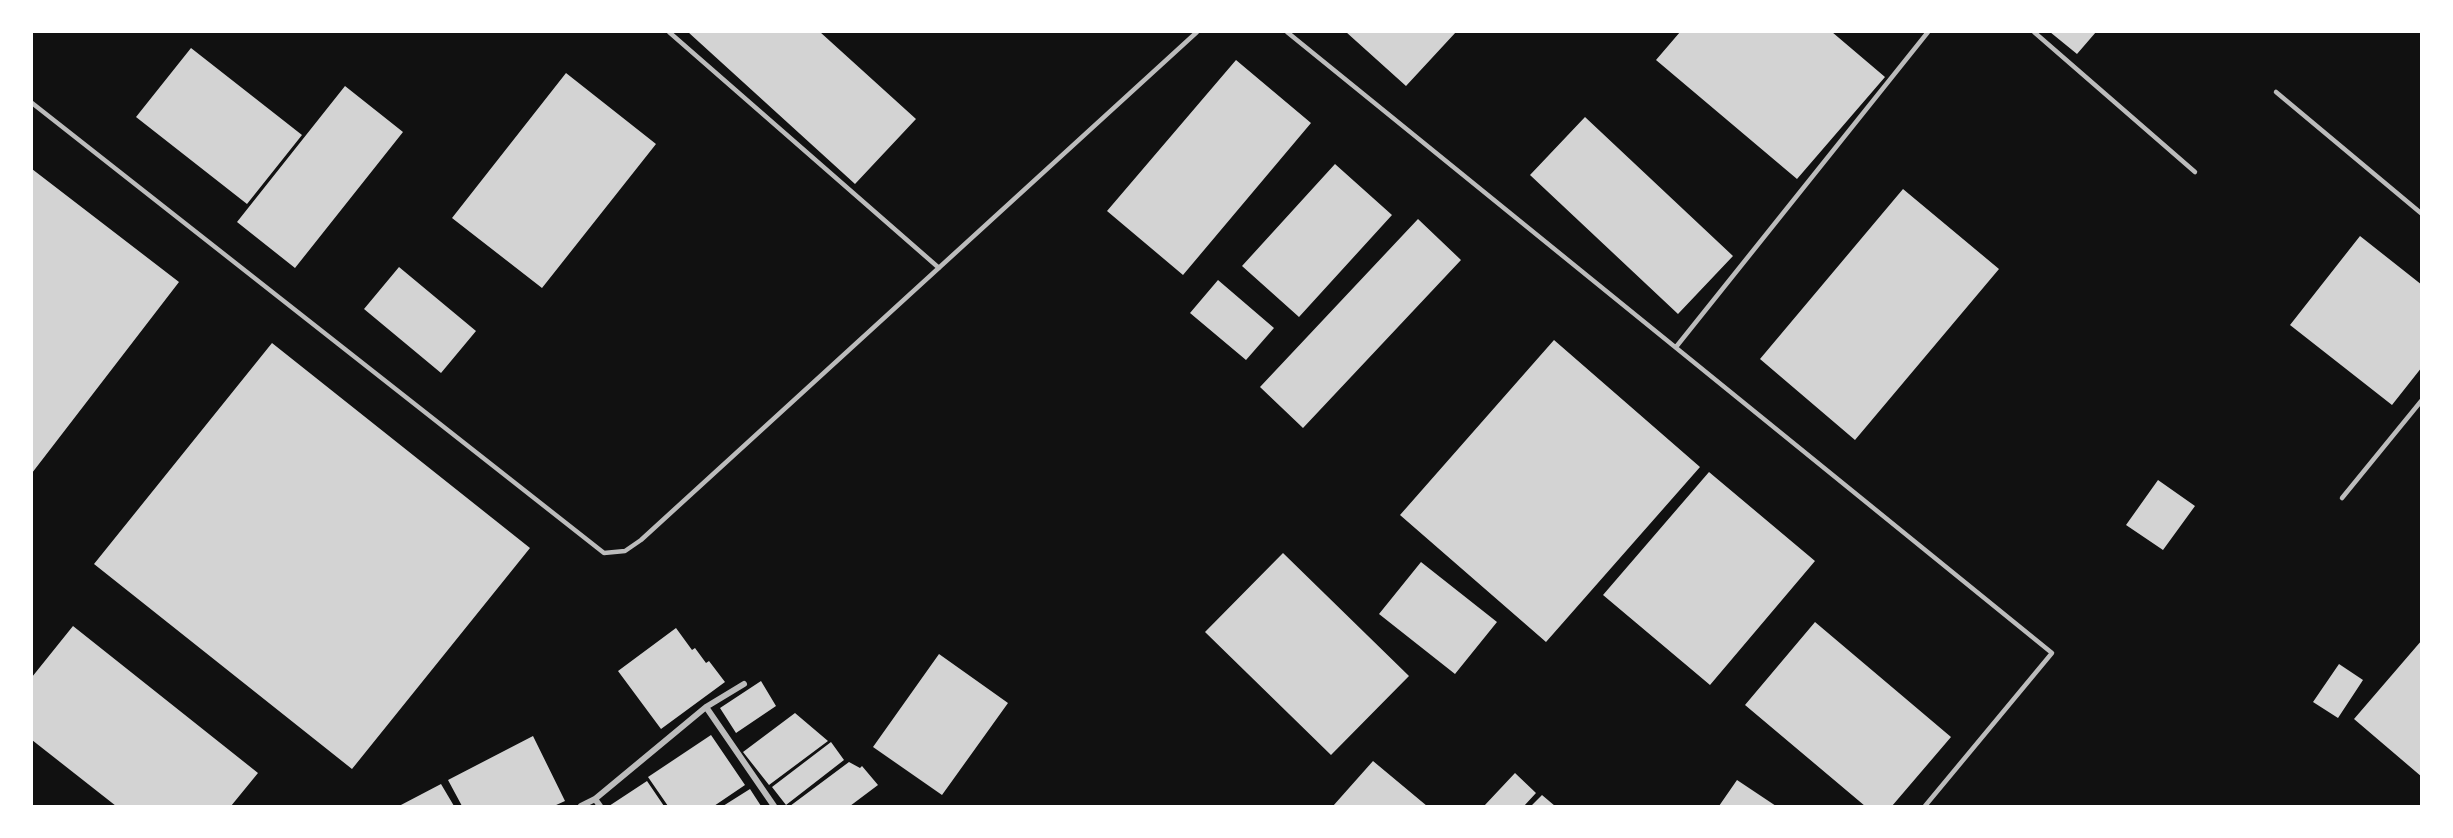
<!DOCTYPE html>
<html>
<head>
<meta charset="utf-8">
<style>
  body { margin:0 }
  #map { position:relative; width:2453px; height:838px; overflow:hidden; background:#111; font-family:"Roboto Serif",serif }
  canvas { display:block }
  .frame { position:absolute; inset:0; border:33px solid #fff; pointer-events:none }
</style>
</head>
<body>
<div id="map">
<canvas width="2453" height="838"></canvas>
<div class="frame"></div>
</div>
<script>
const context = document.querySelector('canvas').getContext('2d');
context.lineJoin = 'round';
function fill(path, color) {
  context.fillStyle = color;
  context.fill(path, 'evenodd');
}
function shape(rows) {
  const path = new Path2D();
  for (const r of rows) {
    path.moveTo(r[0], r[1]);
    for (let i = 2; i < r.length; i += 2) path.lineTo(r[i], r[i + 1]);
  }
  return path;
}
function strokePath(path, color, width, dash) {
  context.strokeStyle = color;
  context.lineWidth = width;
  context.lineCap = dash ? 'butt' : 'round';
  context.setLineDash(dash || []);
  context.stroke(path);
}
const building = shape([
  [688,32,820,32,916,119,855,184],
  [1346,32,1456,32,1406,86],
  [1680,32,1832,32,1885,77,1797,179,1656,60],
  [2050,32,2096,32,2077,54],
  [191,48,302,135,247,204,136,117],
  [1236,60,1311,123,1183,275,1107,211],
  [566,73,656,144,542,288,452,218],
  [345,86,403,132,295,268,237,222],
  [1585,117,1733,256,1678,314,1530,175],
  [1335,164,1392,215,1299,317,1242,266],
  [32,169,179,282,32,473],
  [1903,189,1999,269,1855,440,1760,359],
  [1418,219,1461,260,1303,428,1260,387],
  [2360,236,2422,285,2422,367,2392,405,2290,325],
  [399,267,476,331,441,373,364,309],
  [1218,280,1274,328,1246,360,1190,313],
  [1554,340,1700,467,1546,642,1400,515],
  [272,343,530,548,352,769,94,564],
  [1709,472,1815,561,1710,685,1603,595],
  [2158,480,2195,506,2163,550,2126,525],
  [1283,553,1409,676,1331,755,1205,632],
  [1421,562,1497,622,1455,674,1379,614],
  [1815,622,1951,737,1892,806,1865,806,1745,705],
  [73,626,258,773,231,806,116,806,32,740,32,677],
  [676,628,692,650,695,648,706,663,709,661,725,682,661,729,618,671],
  [2422,640,2422,777,2354,719],
  [939,654,1008,703,942,795,873,747],
  [2339,664,2363,680,2338,718,2313,702],
  [761,681,776,706,736,733,720,708],
  [795,713,828,741,769,785,743,752],
  [711,735,745,785,714,806,668,806,648,777],
  [533,736,565,801,554,806,462,806,448,780],
  [831,742,844,760,786,805,772,787],
  [1373,761,1427,806,1333,806],
  [849,762,860,768,862,766,878,785,850,806,790,806],
  [1515,773,1536,793,1524,806,1484,806],
  [1737,780,1776,806,1719,806],
  [647,781,664,806,609,806],
  [441,784,454,806,399,806],
  [750,789,761,806,723,806],
  [1542,795,1555,806,1531,806]
]);
const service = shape([
  [669,32,939,268],
  [1287,32,2052,653,1925,806],
  [2034,32,2195,172],
  [2276,92,2422,214],
  [32,103,604,553,625,551,641,540,1197,32],
  [1676,347,1928,32],
  [2342,498,2422,400]
]);
const minor = shape([
  [706,707,774,806],
  [595,799,600,806],
  [581,806,595,799,706,707,744,684]
]);
fill(building, '#d3d3d3');
strokePath(service, '#bcbcbc', 4.5);
strokePath(minor, '#bcbcbc', 6);
</script>
</body>
</html>
